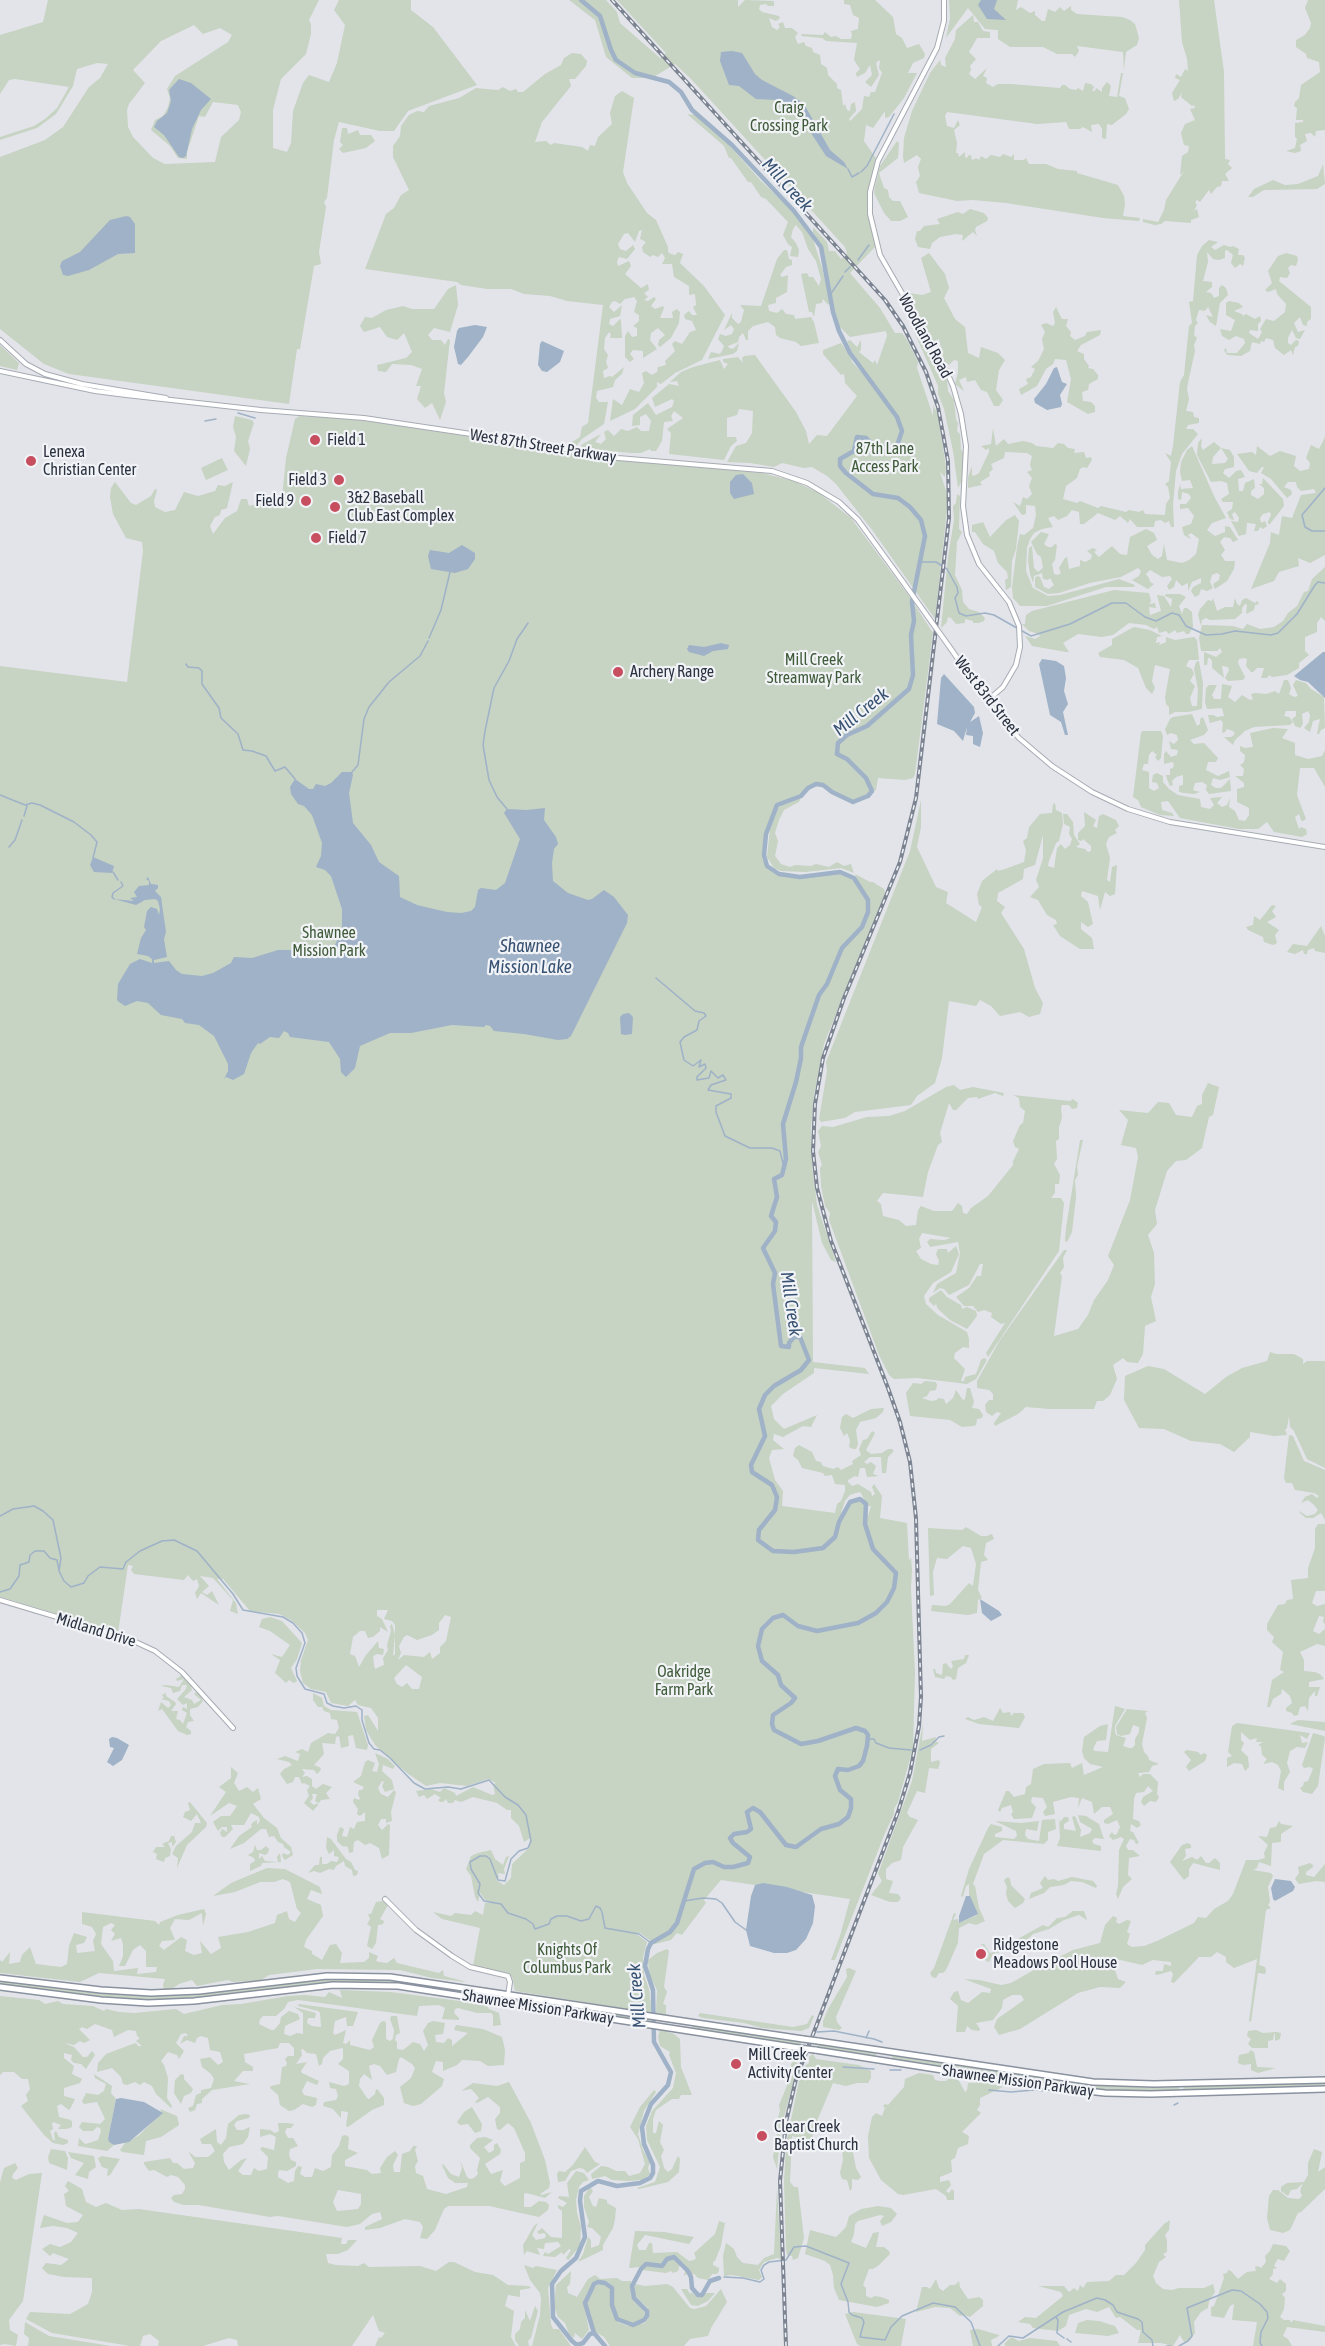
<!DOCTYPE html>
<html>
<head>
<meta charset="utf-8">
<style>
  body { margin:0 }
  canvas { display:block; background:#e2e4e9 }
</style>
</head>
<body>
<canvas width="1325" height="2346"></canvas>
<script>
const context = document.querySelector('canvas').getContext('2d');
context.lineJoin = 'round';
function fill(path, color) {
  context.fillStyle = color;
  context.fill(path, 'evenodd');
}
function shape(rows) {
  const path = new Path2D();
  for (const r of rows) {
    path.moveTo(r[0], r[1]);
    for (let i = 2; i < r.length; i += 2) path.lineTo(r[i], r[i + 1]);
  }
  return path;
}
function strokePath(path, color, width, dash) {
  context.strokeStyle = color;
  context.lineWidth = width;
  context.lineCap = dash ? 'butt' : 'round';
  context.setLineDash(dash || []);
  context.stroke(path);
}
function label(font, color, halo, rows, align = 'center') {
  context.font = font + ' "Asap Condensed",sans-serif';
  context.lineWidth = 4.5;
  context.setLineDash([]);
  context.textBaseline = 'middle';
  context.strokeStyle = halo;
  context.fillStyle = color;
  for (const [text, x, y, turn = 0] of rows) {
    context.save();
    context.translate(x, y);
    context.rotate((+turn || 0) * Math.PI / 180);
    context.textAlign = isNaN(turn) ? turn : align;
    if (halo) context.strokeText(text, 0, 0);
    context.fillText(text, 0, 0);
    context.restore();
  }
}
const green = shape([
  [48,0,319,0,309,20,311,24,311,34,306,54,281,79,273,110,273,148,287,152,291,143,293,111,303,83,309,75,329,82,337,63,345,25,334,10,339,0,411,0,411,10,433,27,477,85,408,111,394,131,380,131,339,122,334,140,327,198,324,202,326,207,319,252,321,264,314,266,300,349,297,349,289,404,69,374,44,364,0,329,0,157,45,140,63,127,89,87,100,78,108,64,97,63,77,69,73,86,56,114,37,128,0,140,0,137,34,126,45,119,57,108,69,87,15,79,9,80,0,94,0,35,43,22],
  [194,25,203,34,220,28,232,35,228,42,175,76,167,89,170,98,168,107,163,116,155,120,151,130,170,146,178,158,187,159,187,152,199,116,205,117,213,102,238,105,241,112,239,120,221,137,215,162,165,164,153,158,133,137,128,127,127,110,129,104,145,83,133,70,161,41],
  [569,0,606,0,617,12,620,23,660,58,666,53,617,0,738,0,738,7,745,0,774,1,774,6,768,6,766,4,760,5,759,9,762,12,779,16,780,18,776,21,769,18,772,27,777,30,780,27,778,24,783,22,785,28,792,28,798,33,795,37,798,44,804,42,806,46,812,48,813,52,820,55,821,64,827,68,828,75,837,84,837,88,841,90,843,106,845,104,847,110,850,111,851,104,855,102,856,111,849,119,850,121,862,109,864,96,869,97,871,92,875,92,882,73,879,68,880,61,879,60,876,63,879,75,871,87,865,82,872,75,870,65,865,73,857,77,856,73,860,69,854,60,857,43,826,41,822,38,801,36,802,34,823,35,825,32,831,37,836,36,841,39,851,39,852,35,851,31,858,29,859,18,853,15,850,5,844,4,844,0,875,0,893,17,896,34,902,38,907,48,919,44,925,54,924,58,913,63,908,73,917,73,904,98,889,117,885,118,885,111,873,128,866,125,864,141,878,161,870,199,876,246,850,273,880,308,895,333,902,333,907,340,918,362,917,368,933,416,933,405,938,415,946,467,945,477,940,472,947,494,947,510,935,619,873,531,836,484,827,476,812,467,804,468,782,463,774,467,750,463,727,462,736,446,746,443,752,433,753,411,739,409,737,415,727,418,727,437,736,437,737,441,731,446,724,460,669,454,671,433,667,429,683,418,674,411,671,416,673,421,664,422,662,441,656,451,651,451,650,449,641,453,632,453,583,449,581,445,601,434,595,442,601,444,606,439,604,432,608,430,614,436,621,429,628,431,637,427,641,431,649,431,651,421,646,414,640,417,640,425,632,426,633,415,648,403,656,415,672,407,674,401,672,399,655,407,652,398,669,384,679,386,677,381,670,382,681,372,693,367,720,360,724,369,728,364,723,362,723,359,738,357,743,363,742,358,744,356,755,355,796,412,806,431,809,444,817,435,827,436,857,396,845,383,844,374,841,375,823,354,823,350,841,343,851,357,852,362,871,382,872,380,852,352,847,341,850,340,857,347,861,340,861,350,859,352,873,363,875,360,877,365,887,336,886,331,850,337,839,326,830,292,824,252,813,232,813,227,827,242,829,251,835,251,841,259,847,253,845,247,691,79,675,64,652,78,632,78,606,57,595,20],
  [949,0,1018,0,1016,10,1021,7,1030,13,1035,11,1035,15,1042,21,1045,21,1048,9,1055,12,1060,7,1064,11,1071,6,1071,10,1077,14,1122,17,1130,20,1135,24,1139,38,1137,45,1126,52,1124,70,1123,52,1077,46,1079,51,1075,57,1072,54,1057,54,1043,47,1010,47,998,39,998,30,985,29,968,8,946,38,950,18],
  [1179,0,1214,0,1224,72,1225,159,1230,160,1228,164,1232,168,1225,174,1229,181,1222,181,1221,186,1217,187,1211,194,1209,190,1200,202,1197,200,1195,202,1197,205,1194,211,1197,209,1199,217,1191,220,1191,223,1165,221,1161,224,1155,225,1143,222,1143,219,1158,222,1164,210,1166,200,1184,171,1180,175,1182,156,1188,152,1189,146,1184,145,1181,133,1185,124,1195,120,1190,109,1195,108,1194,105,1192,106,1181,97,1182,92,1178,99,1174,101,1172,93,1180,80,1175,78,1176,74,1181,77,1185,69,1188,71,1187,59,1182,42],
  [1308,0,1325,0,1325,130,1316,131,1315,137,1311,133,1305,134,1307,141,1300,145,1301,151,1295,153,1286,151,1295,148,1297,139,1295,137,1295,123,1303,122,1303,120,1296,120,1297,108,1294,106,1295,102,1299,98,1301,85,1320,72,1319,62,1307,58,1306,54,1296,47,1296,40,1305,35,1310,28,1311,23,1305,8],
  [973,15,974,22,978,22,983,31,990,32,990,38,977,38,969,52,976,59,970,66,971,70,969,74,975,79,987,68,983,76,987,78,986,83,993,87,998,84,1011,84,1060,88,1062,85,1065,85,1070,89,1076,90,1078,88,1083,91,1085,83,1091,84,1094,87,1092,91,1095,91,1096,88,1102,92,1102,88,1107,82,1111,86,1109,96,1117,97,1121,73,1123,73,1119,96,1125,98,1129,109,1126,114,1112,125,1107,124,1106,139,1102,138,1102,129,1099,124,1091,125,1092,132,1083,127,1080,129,1069,129,1066,122,1037,124,947,112,945,116,947,126,954,128,958,120,960,125,954,130,957,143,956,153,958,153,959,157,965,152,965,157,967,158,969,155,972,156,971,158,973,160,976,158,979,160,981,156,986,159,991,155,1000,157,1003,154,1011,157,1014,154,1014,160,1024,160,1026,158,1029,164,1046,164,1058,169,1077,171,1077,173,1118,185,1124,196,1125,204,1123,216,1140,218,1139,221,1103,218,1006,203,973,200,957,201,919,193,916,182,920,176,918,167,921,159,917,155,904,163,903,156,904,138,912,111,930,73,940,60,941,65,946,67,945,58,955,39,956,30],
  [572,53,581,54,587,61,586,66,575,79,569,79,571,86,542,122,535,142,546,141,551,145,554,143,582,147,588,151,590,145,595,146,598,137,612,124,610,113,615,96,622,91,634,98,623,172,627,183,647,213,656,220,668,247,668,252,671,254,675,255,678,252,683,254,680,263,704,286,725,315,702,360,675,373,661,384,657,382,657,387,635,409,610,421,613,399,622,405,630,389,639,392,644,383,642,373,646,371,652,375,657,372,658,367,666,365,665,361,675,351,672,344,675,341,682,344,690,332,696,330,692,321,685,319,684,315,689,311,692,315,697,315,693,307,696,305,695,294,689,295,689,286,674,277,672,264,662,264,665,258,662,253,658,257,653,255,650,257,643,252,642,247,646,242,640,239,642,230,639,231,635,242,628,233,624,234,618,244,620,249,626,251,633,245,635,249,627,259,619,257,617,262,618,266,629,261,631,266,625,274,641,288,648,284,649,290,644,293,648,297,644,300,648,301,654,297,656,299,651,306,655,309,663,306,664,308,660,318,673,318,672,312,677,309,680,312,679,323,671,338,660,347,658,345,659,340,665,335,658,328,651,333,650,340,657,349,643,358,643,351,633,350,630,354,634,359,630,362,625,357,625,336,628,331,632,337,637,336,637,328,633,326,639,321,639,315,634,312,637,301,634,297,625,299,620,304,615,301,612,302,609,307,614,312,622,305,620,316,610,319,609,324,613,326,620,319,621,320,622,338,610,338,611,335,609,332,605,338,604,349,608,355,606,362,608,368,603,371,604,378,610,376,612,377,624,367,622,374,615,380,613,387,597,391,596,398,599,402,608,402,604,424,582,439,576,446,572,445,572,442,580,437,582,427,588,423,603,305,567,301,550,296,524,294,511,289,487,289,461,285,457,282,365,269,386,214,394,208,401,195,409,190,393,157,393,146,400,136,401,126,409,115,417,111,424,112,429,106,459,98,476,88,498,90,503,87,510,91,516,89,518,92,523,92,545,74,561,65,564,58],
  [687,114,695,115,730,146,761,181,793,211,813,239,823,271,830,303,828,305,823,299,822,303,816,304,814,317,812,312,809,312,801,274,807,273,809,277,813,277,819,286,821,279,816,261,808,249,802,232,796,225,793,229,791,237,796,243,799,250,798,257,790,256,792,247,788,244,783,235,788,222,766,199,761,197,751,182,748,182,731,158,729,158,724,146],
  [342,128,347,128,348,134,358,130,360,135,371,135,375,141,366,148,343,153,339,149,343,145,340,142],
  [897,141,899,143,898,158,879,173,884,188,888,190,889,197,893,201,900,201,908,217,900,221,891,221,884,213,874,193,875,187,880,166],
  [1323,164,1325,184,1317,189,1264,190,1253,197,1248,197,1254,189,1273,180,1285,185,1298,184,1318,176],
  [970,209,984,213,988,218,987,221,976,227,975,230,977,236,973,232,962,241,963,235,956,234,940,237,932,243,930,249,918,247,915,239,917,231,920,231,924,226,940,224,937,219,958,212,963,214],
  [1209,240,1218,242,1211,247,1215,250,1224,245,1230,247,1233,246,1239,249,1238,255,1243,255,1245,258,1243,266,1240,264,1235,268,1231,263,1233,255,1227,250,1225,251,1225,258,1219,260,1213,259,1207,252,1208,262,1203,281,1212,282,1212,287,1206,292,1211,293,1214,298,1219,296,1219,288,1222,285,1226,288,1228,295,1220,303,1216,326,1210,322,1206,315,1213,317,1208,307,1205,311,1199,310,1196,320,1198,323,1195,326,1194,335,1197,338,1194,345,1195,351,1189,378,1187,389,1189,399,1186,411,1193,412,1194,417,1199,418,1199,423,1188,425,1186,429,1193,429,1198,434,1182,454,1176,471,1173,505,1174,527,1171,527,1169,521,1165,523,1161,520,1155,521,1154,527,1137,527,1130,519,1128,523,1120,516,1115,520,1098,513,1084,524,1080,524,1079,512,1072,510,1067,516,1058,520,1054,516,1048,518,1053,527,1042,529,1034,533,1030,539,1027,548,1026,571,1033,588,1048,596,1060,595,1119,579,1135,585,1134,587,1106,587,1047,606,1020,606,1013,598,1012,587,1017,547,1020,534,1024,535,1033,528,1036,515,1035,506,1026,505,1026,514,1022,515,1013,502,1020,506,1023,497,1027,499,1032,494,1029,486,1032,478,1027,472,1032,470,1030,465,1032,456,1027,453,1005,452,1004,458,991,464,993,469,989,473,990,476,980,482,982,485,968,488,968,477,972,466,972,475,974,476,979,473,989,452,989,448,986,450,981,446,991,444,993,428,996,446,1004,439,1008,444,1023,441,1032,443,1036,446,1053,448,1058,443,1064,444,1068,448,1075,449,1074,453,1084,452,1086,458,1091,457,1092,460,1087,468,1083,467,1080,469,1077,478,1066,486,1063,499,1077,503,1080,501,1098,508,1101,506,1126,512,1129,510,1139,512,1143,510,1145,514,1165,515,1166,504,1170,498,1168,487,1165,484,1169,481,1171,462,1165,453,1171,456,1173,446,1180,382,1184,375,1189,326,1192,323,1189,302,1193,301,1197,255,1202,246],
  [784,250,787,250,789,259,792,260,792,265,786,267,780,275,782,277,788,275,787,292,776,298,776,303,768,305,769,311,777,313,782,309,786,314,794,315,795,319,811,317,814,322,819,343,801,346,796,342,780,338,776,335,775,327,768,322,753,326,748,331,748,340,746,340,743,333,739,337,738,342,728,346,729,348,733,349,739,343,737,351,733,354,708,359,711,352,720,354,722,351,724,346,718,339,720,334,726,336,732,334,734,329,731,325,724,330,732,313,732,318,738,324,741,322,744,310,740,305,761,306,777,259],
  [929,253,945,274,949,288,944,298,955,319,965,327,968,353,979,358,981,347,998,353,1005,360,999,370,996,390,1003,400,999,406,994,406,987,392,981,390,975,380,967,382,966,377,959,380,964,391,955,384,958,372,958,361,954,360,949,365,944,361,939,339,934,342,909,297,909,293,922,295,931,292,921,258],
  [1286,253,1297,256,1298,260,1296,266,1291,265,1288,268,1290,273,1287,278,1280,277,1279,281,1311,307,1311,319,1307,322,1307,326,1303,325,1300,317,1294,323,1298,332,1305,330,1300,339,1296,338,1292,330,1288,338,1288,343,1291,345,1296,340,1299,341,1298,346,1295,347,1293,355,1291,350,1284,355,1275,348,1273,340,1266,338,1264,342,1261,341,1260,344,1252,342,1250,351,1241,356,1227,355,1224,350,1226,348,1227,353,1237,353,1245,343,1244,339,1236,336,1229,340,1222,336,1220,329,1231,331,1235,320,1226,315,1226,303,1229,301,1239,303,1243,307,1234,311,1242,314,1243,316,1246,314,1255,319,1260,316,1261,321,1258,324,1258,331,1250,330,1249,333,1258,339,1262,332,1260,329,1266,319,1274,321,1285,312,1286,304,1277,294,1276,289,1268,292,1265,290,1272,283,1268,271,1278,256],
  [456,285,458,305,450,332,434,328,428,335,432,340,441,340,445,345,448,339,450,340,444,393,446,402,440,420,432,403,425,408,417,399,421,386,416,386,422,369,411,365,392,364,386,372,378,371,377,365,406,358,412,352,404,333,397,340,387,337,380,327,364,332,360,326,365,317,372,318,386,310,403,306,412,309,434,309,448,289],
  [1056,307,1062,319,1068,319,1066,326,1071,332,1070,336,1075,340,1085,336,1087,332,1101,330,1100,335,1081,345,1077,351,1084,354,1084,359,1089,366,1088,368,1093,369,1098,375,1098,379,1089,384,1088,390,1082,392,1083,401,1091,402,1095,406,1095,412,1088,414,1067,402,1071,379,1066,360,1055,359,1053,364,1046,369,1037,386,1021,395,1019,389,1028,384,1026,379,1031,377,1035,369,1031,367,1038,361,1044,349,1042,339,1045,332,1041,325,1046,323,1053,326,1055,323,1053,312],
  [913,329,929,348,947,380,948,391,954,400,956,420,958,423,957,431,960,434,961,450,964,453,963,479,958,488,953,451,944,409,938,394,938,386],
  [0,345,19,363,17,370,0,366],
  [235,416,252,420,254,423,248,441,250,449,246,466,234,451,236,437,233,427],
  [299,416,341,418,381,423,511,443,588,457,762,473,794,481,819,493,851,518,909,596,933,633,915,774,913,778,905,780,878,778,876,790,872,791,868,796,853,802,832,792,823,785,816,784,801,796,777,805,766,834,764,855,767,866,779,874,800,877,840,872,857,879,855,874,870,882,873,882,884,889,885,893,824,1044,814,1095,811,1128,812,1165,817,1205,836,1262,831,1260,822,1243,812,1201,813,1362,865,1368,869,1374,814,1368,814,1373,783,1394,771,1406,774,1419,784,1429,817,1415,811,1427,803,1426,783,1437,774,1434,773,1440,784,1449,772,1450,769,1458,775,1480,783,1491,782,1506,835,1513,837,1504,841,1501,845,1491,845,1485,835,1484,832,1475,825,1476,823,1473,802,1468,798,1460,793,1456,795,1448,799,1445,812,1452,816,1461,821,1462,823,1466,833,1469,838,1467,841,1470,853,1464,852,1461,861,1455,859,1449,863,1440,867,1439,872,1431,875,1433,866,1450,871,1454,882,1453,888,1449,892,1449,894,1451,888,1457,886,1473,882,1473,881,1457,870,1457,864,1462,867,1464,871,1462,876,1466,873,1474,879,1476,867,1477,865,1468,860,1468,858,1477,855,1476,848,1480,848,1482,852,1486,858,1484,871,1492,872,1496,875,1494,872,1487,874,1484,882,1496,880,1518,907,1523,909,1561,911,1557,912,1569,911,1589,915,1673,913,1748,898,1802,894,1809,894,1814,885,1833,835,1960,831,1960,840,1936,850,1899,721,1880,704,1900,706,1903,682,1935,677,1933,671,1940,655,1944,640,1933,635,1933,647,1942,643,1957,644,1975,649,1989,652,2013,515,1991,512,1977,509,1973,473,1966,480,1928,442,1919,433,1912,451,1916,455,1913,471,1915,475,1911,483,1915,485,1903,494,1903,486,1901,480,1893,478,1902,475,1897,471,1876,466,1869,471,1856,478,1853,491,1850,495,1859,503,1865,506,1857,509,1856,504,1869,505,1874,498,1873,499,1877,496,1880,504,1885,511,1878,512,1864,529,1848,530,1838,524,1842,519,1826,511,1818,511,1810,507,1810,497,1803,473,1797,461,1802,455,1800,453,1803,448,1803,446,1799,443,1802,440,1802,438,1800,441,1798,435,1794,427,1799,424,1795,419,1797,416,1791,431,1789,440,1792,444,1788,455,1793,456,1796,473,1787,492,1795,495,1794,493,1784,496,1783,488,1779,467,1786,440,1783,426,1786,407,1773,375,1745,366,1730,364,1716,368,1715,378,1731,378,1718,371,1708,358,1705,355,1700,348,1706,331,1703,326,1692,311,1689,303,1683,300,1671,301,1660,308,1640,305,1633,291,1620,279,1614,250,1611,223,1579,217,1579,236,1603,238,1614,230,1611,233,1600,213,1578,200,1576,209,1586,202,1592,207,1595,212,1591,219,1605,201,1593,197,1599,195,1593,199,1586,197,1579,193,1581,188,1575,184,1580,134,1574,131,1570,133,1566,128,1565,118,1633,0,1597,0,666,127,682,143,551,142,542,126,538,113,514,110,497,111,488,115,482,131,503,136,505,151,496,155,489,157,490,154,501,155,507,165,512,175,510,184,492,198,496,215,491,218,485,225,486,233,482,227,508,221,510,220,515,215,517,210,526,213,534,225,518,237,511,241,499,247,499,249,506,282,498,286,458,295,419],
  [859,1492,861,1493,867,1506,871,1506,868,1516,865,1515,865,1505,858,1501,850,1504,848,1509,841,1513,845,1501,850,1495],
  [377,1610,388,1610,384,1619,392,1621,395,1625,395,1654,393,1656,395,1635,392,1624,390,1626,391,1631,387,1645,388,1650,383,1658,384,1665,375,1669,374,1665,373,1656,377,1654,383,1655,384,1649,379,1648,378,1641,366,1655,359,1667,355,1656,350,1654,353,1637,360,1631,365,1631,368,1638,373,1637,380,1631,380,1627,388,1632,382,1619,377,1616],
  [445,1615,451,1617,446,1641,440,1647,440,1653,432,1659,430,1652,424,1657,404,1655,398,1660,401,1653,399,1646,404,1637,407,1635,417,1640,432,1635,439,1630,439,1623],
  [406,1665,422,1677,419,1689,412,1689,407,1683,402,1687,397,1684,394,1678],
  [1325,437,1325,555,1310,563,1298,558,1299,566,1279,572,1274,581,1251,589,1270,543,1271,532,1279,535,1282,516,1292,518,1301,495,1316,493,1314,489,1301,491,1297,487,1296,482,1288,482,1284,487,1291,490,1292,494,1287,498,1271,479,1261,473,1264,467,1262,467,1257,473,1249,471,1237,454,1252,452,1256,455,1257,446,1270,456,1280,451,1296,456,1294,466,1300,471,1309,469,1310,463,1306,458,1311,445,1319,449],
  [1202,438,1201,446,1203,450,1214,442,1221,448,1213,457,1212,464,1225,463,1228,459,1221,448,1230,450,1234,457,1234,467,1225,469,1223,473,1229,478,1236,471,1241,470,1245,477,1238,479,1239,491,1243,491,1245,483,1254,479,1255,488,1251,491,1251,495,1258,499,1264,494,1264,488,1259,484,1262,484,1263,478,1283,499,1284,506,1270,524,1268,524,1268,521,1271,515,1270,512,1263,514,1260,518,1261,523,1265,521,1267,526,1263,529,1260,527,1258,531,1254,531,1256,524,1247,523,1246,534,1239,536,1231,521,1238,522,1239,518,1235,512,1232,514,1234,520,1230,519,1227,512,1232,509,1233,502,1223,502,1221,499,1229,494,1227,483,1221,481,1211,482,1197,455,1198,443],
  [1192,446,1214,496,1226,518,1212,523,1207,530,1215,536,1225,532,1225,526,1230,527,1238,540,1233,542,1230,538,1224,537,1220,542,1225,550,1221,555,1225,561,1235,561,1234,569,1227,581,1215,589,1213,584,1219,580,1220,575,1217,573,1212,575,1210,582,1213,588,1207,591,1201,589,1199,595,1195,597,1191,591,1193,587,1201,583,1201,578,1192,582,1188,591,1188,583,1182,586,1176,580,1174,587,1169,590,1167,586,1172,579,1170,576,1162,577,1150,570,1146,574,1149,578,1150,582,1154,584,1148,589,1132,580,1139,576,1141,571,1138,568,1121,577,1090,583,1059,593,1048,594,1035,587,1035,578,1037,576,1040,577,1044,587,1049,589,1054,585,1050,578,1048,580,1043,579,1042,573,1034,576,1033,583,1030,574,1028,561,1029,548,1032,546,1034,568,1038,572,1043,568,1041,557,1037,554,1031,542,1041,532,1049,534,1044,544,1048,547,1052,547,1055,544,1057,545,1055,560,1052,564,1054,574,1058,575,1061,573,1059,568,1065,558,1067,557,1069,569,1080,566,1080,560,1085,562,1091,559,1092,555,1087,551,1093,548,1097,550,1094,552,1099,557,1112,546,1120,554,1127,555,1130,537,1146,529,1154,533,1157,540,1147,546,1152,555,1158,559,1162,556,1164,544,1167,560,1182,563,1189,560,1196,554,1199,539,1191,533,1188,535,1191,539,1184,535,1182,527,1191,524,1194,516,1188,508,1180,509,1180,504,1186,504,1191,498,1189,494,1182,492,1181,500,1178,499,1178,492,1180,484,1181,489,1193,488,1190,480,1182,481,1180,472,1181,462,1187,450],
  [222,458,228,470,206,480,201,468],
  [957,494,960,496,959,529,962,532,957,542,955,575,962,590,963,602,969,609,979,612,985,618,984,621,979,623,973,623,973,621,965,619,965,623,956,624,951,618,948,617,947,622,941,628,948,557,954,520,953,506,956,503],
  [1015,515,1019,521,1016,549,1012,561,1011,587,1006,590,1005,580,1008,578,1007,572,998,563,994,551,983,544,975,532,972,532,972,525,983,522,990,537,1006,520],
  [1325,567,1325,621,1321,617,1317,623,1317,632,1305,637,1305,651,1309,655,1299,663,1299,668,1287,675,1272,677,1269,675,1267,678,1261,678,1264,668,1257,668,1253,672,1251,672,1246,666,1247,659,1244,658,1239,659,1238,663,1245,677,1243,680,1228,681,1225,678,1229,670,1228,667,1222,666,1224,678,1212,668,1212,661,1210,658,1208,658,1207,665,1204,665,1204,652,1216,657,1222,652,1220,648,1217,651,1201,651,1199,638,1202,625,1233,626,1243,629,1247,624,1260,629,1274,627,1283,621,1288,613,1297,606,1304,592,1308,591,1312,579],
  [1114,590,1149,593,1151,601,1149,604,1155,603,1156,608,1149,607,1150,615,1161,611,1157,595,1164,596,1171,607,1172,599,1165,596,1166,594,1180,594,1186,597,1179,606,1182,614,1184,608,1187,608,1192,612,1193,627,1189,634,1186,634,1184,631,1177,633,1175,630,1169,634,1166,631,1159,633,1157,627,1154,629,1146,625,1129,623,1113,635,1102,637,1078,634,1063,643,1069,652,1066,652,1032,646,1025,636,1035,639,1040,636,1039,634,1029,631,1022,624,1025,624,1026,615,1032,611],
  [1213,598,1217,611,1225,607,1233,607,1235,598,1237,604,1240,606,1242,600,1246,598,1255,603,1257,601,1259,604,1255,605,1254,610,1246,614,1247,605,1245,604,1242,608,1242,613,1235,619,1210,620,1206,618,1202,620,1201,626,1198,615,1200,609,1208,600,1212,601],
  [1134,627,1150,630,1162,636,1157,637,1156,643,1160,642,1159,645,1166,642,1166,637,1175,640,1194,637,1197,640,1199,660,1189,660,1186,666,1192,669,1194,674,1190,681,1195,686,1190,698,1192,706,1197,706,1198,690,1194,669,1196,662,1199,661,1203,683,1202,709,1188,712,1175,712,1169,715,1169,707,1166,704,1165,697,1170,669,1155,665,1152,681,1155,688,1152,694,1146,688,1138,668,1124,660,1100,657,1098,653,1112,645,1112,639],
  [1284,680,1288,680,1291,688,1289,694,1294,697,1298,696,1293,685,1296,680,1306,683,1311,689,1324,697,1325,728,1321,730,1319,734,1317,734,1320,719,1313,721,1310,732,1304,728,1309,722,1310,715,1308,711,1302,714,1303,724,1300,728,1295,726,1292,719,1296,716,1296,711,1286,711,1284,716,1289,717,1293,722,1290,725,1254,727,1245,731,1235,740,1233,745,1224,737,1231,737,1235,734,1233,731,1227,729,1224,733,1222,732,1223,723,1221,720,1210,723,1208,715,1213,715,1217,717,1224,716,1222,708,1207,709,1205,702,1206,688,1209,685,1217,685,1212,695,1214,699,1221,699,1222,684,1232,686,1228,697,1235,702,1242,695,1250,700,1253,699,1251,694,1256,693,1266,694,1275,691,1279,694],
  [1192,714,1197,726,1200,724,1200,719,1203,717,1208,730,1204,735,1190,740,1194,744,1204,743,1218,758,1216,762,1208,762,1206,770,1218,776,1229,771,1230,777,1220,780,1213,778,1211,785,1216,788,1221,788,1230,779,1231,791,1209,794,1206,790,1207,785,1202,782,1195,783,1193,790,1200,792,1194,794,1184,793,1179,792,1179,786,1183,785,1183,775,1176,777,1172,781,1173,785,1170,786,1167,779,1166,775,1170,775,1170,769,1173,768,1174,764,1172,762,1164,764,1164,754,1166,751,1171,757,1177,755,1178,750,1171,749,1169,741,1174,744,1178,740,1177,735,1171,733,1167,735,1165,729,1170,719,1173,717],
  [1273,728,1288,729,1282,738,1295,743,1295,755,1308,759,1322,756,1325,750,1325,787,1314,768,1300,768,1297,795,1306,819,1303,821,1301,820,1299,814,1295,817,1299,829,1301,827,1306,829,1307,834,1302,837,1274,832,1267,822,1258,829,1239,829,1180,818,1168,801,1161,802,1162,810,1172,813,1174,816,1160,815,1141,807,1138,800,1133,797,1141,733,1142,731,1161,731,1163,736,1161,758,1158,761,1155,757,1157,755,1152,751,1149,755,1148,764,1144,764,1142,770,1149,772,1149,788,1154,791,1159,788,1157,783,1152,782,1153,775,1157,773,1163,776,1163,782,1169,789,1178,795,1200,799,1201,807,1210,809,1214,805,1210,798,1222,797,1217,803,1222,807,1227,805,1230,798,1229,807,1235,811,1239,820,1245,821,1249,815,1249,808,1237,802,1237,789,1244,787,1244,783,1235,776,1243,776,1244,769,1240,765,1244,762,1245,755,1240,751,1240,746,1245,748,1253,747,1250,733],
  [798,798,801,798,799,802,784,810,779,820,775,833,778,841,775,856,781,864,790,867,795,865,811,866,816,864,829,867,837,862,844,866,851,864,854,873,841,868,806,872,781,871,774,868,767,857,771,819,774,818,776,810,782,804],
  [921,800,921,827,917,847,936,887,948,892,946,903,976,922,982,907,979,905,977,894,982,881,997,869,998,871,1005,869,1024,862,1026,850,1023,841,1027,838,1029,827,1040,814,1052,813,1053,804,1055,803,1056,810,1062,813,1063,824,1059,841,1056,843,1049,861,1048,866,1054,868,1057,848,1061,844,1065,849,1070,845,1072,839,1069,834,1070,827,1064,824,1063,814,1067,814,1073,822,1074,835,1080,844,1076,847,1085,849,1088,852,1091,851,1091,846,1083,839,1082,841,1078,840,1078,833,1085,826,1084,812,1096,820,1093,826,1097,828,1099,816,1103,814,1116,820,1119,826,1115,830,1117,833,1109,837,1106,844,1110,858,1107,880,1110,882,1112,867,1117,865,1115,894,1110,896,1105,892,1100,910,1098,896,1082,891,1081,896,1088,902,1093,924,1088,927,1081,922,1081,929,1092,938,1094,949,1080,949,1060,936,1053,925,1057,924,1056,920,1047,915,1038,900,1030,897,1039,887,1036,880,1043,858,1043,835,1035,865,1024,869,1023,879,998,893,997,901,1005,907,1001,913,1024,949,1035,988,1043,1003,1040,1014,1029,1017,1020,1012,1000,1016,991,1006,980,1000,976,1006,949,1001,942,1058,935,1083,917,1096,911,1105,855,1112,845,1118,821,1122,819,1119,827,1071,826,1062,910,851],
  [1272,905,1276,906,1272,911,1276,917,1267,922,1279,930,1275,935,1277,943,1273,945,1264,942,1263,937,1248,930,1246,927,1253,925,1254,916,1260,920],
  [1321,926,1325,936,1325,953,1315,951,1314,948,1308,950,1307,954,1304,954,1303,950,1295,954,1287,952,1293,944,1307,946],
  [1208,1083,1219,1087,1213,1115,1209,1117,1202,1148,1186,1160,1176,1161,1167,1171,1155,1210,1157,1224,1148,1235,1154,1253,1155,1284,1151,1297,1156,1321,1145,1326,1143,1354,1138,1363,1127,1362,1123,1358,1113,1365,1117,1379,1110,1395,1103,1401,1097,1401,1094,1409,1049,1409,1026,1407,1018,1414,995,1426,994,1423,1001,1413,997,1412,992,1416,986,1412,985,1405,989,1400,993,1400,993,1394,989,1390,977,1388,977,1381,1000,1340,1064,1250,1067,1250,1063,1258,1064,1267,1060,1273,1062,1276,1054,1336,1078,1329,1088,1315,1094,1300,1108,1280,1114,1265,1108,1256,1130,1200,1138,1157,1136,1148,1121,1145,1128,1120,1119,1110,1148,1113,1158,1102,1169,1103,1176,1115,1192,1117,1197,1106,1202,1104,1202,1095],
  [954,1085,960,1090,973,1087,1004,1093,1003,1096,995,1093,978,1099,977,1097,968,1098,956,1110,953,1110,949,1103,940,1133,942,1142,938,1145,928,1172,923,1197,883,1193,877,1201,881,1204,883,1216,899,1220,906,1226,916,1225,918,1210,921,1206,934,1211,952,1211,958,1203,962,1206,963,1213,967,1214,971,1208,988,1196,1013,1165,1013,1161,1019,1149,1015,1147,1013,1141,1020,1125,1023,1123,1025,1111,1020,1107,1019,1098,1013,1095,1070,1101,1073,1099,1078,1103,1077,1108,1072,1109,1069,1105,1062,1105,1061,1108,1062,1118,1059,1127,1059,1139,1056,1141,1057,1159,1054,1164,1060,1175,1059,1184,1055,1184,1055,1193,1051,1198,1061,1198,1064,1203,1059,1251,988,1357,986,1353,1005,1323,1001,1324,991,1317,992,1313,984,1310,978,1312,973,1306,964,1306,956,1297,969,1288,977,1276,981,1276,983,1264,980,1264,969,1285,949,1295,944,1289,940,1288,933,1293,937,1284,956,1273,960,1253,958,1242,930,1247,927,1242,930,1239,944,1240,951,1238,922,1233,919,1239,921,1248,916,1251,921,1259,931,1264,938,1265,939,1261,936,1254,938,1249,947,1249,948,1253,956,1246,959,1254,951,1272,933,1283,924,1296,926,1304,938,1315,967,1332,969,1339,969,1348,963,1347,955,1353,954,1358,965,1369,961,1381,964,1381,965,1377,976,1374,981,1360,984,1358,987,1360,976,1379,967,1384,917,1378,894,1379,889,1375,879,1355,829,1220,830,1213,825,1206,821,1186,820,1168,822,1165,818,1152,821,1146,818,1131,822,1126,833,1127,867,1117,889,1116,905,1111,946,1087],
  [1080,1140,1083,1140,1077,1166,1078,1175,1075,1180,1076,1197,1072,1232,1067,1242,1065,1241,1066,1228],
  [941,1290,947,1297,961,1305,962,1309,967,1307,976,1311,977,1316,967,1329,950,1320,938,1309,936,1304,934,1306,929,1301,929,1298],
  [1270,1352,1276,1354,1294,1354,1303,1359,1303,1364,1307,1361,1325,1361,1325,1468,1307,1459,1294,1431,1290,1427,1289,1416,1287,1428,1285,1430,1287,1435,1274,1436,1250,1432,1250,1437,1234,1452,1220,1444,1191,1441,1164,1429,1139,1428,1124,1400,1125,1376,1148,1366,1164,1369,1205,1394,1226,1377,1242,1368,1267,1361],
  [925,1381,936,1382,937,1385,936,1390,930,1391,927,1396,922,1398,931,1401,937,1400,938,1398,944,1399,946,1404,953,1398,956,1390,963,1400,965,1399,967,1388,970,1388,974,1402,972,1408,979,1409,983,1415,982,1418,977,1419,976,1425,973,1426,962,1427,950,1420,910,1416,906,1393,913,1383,921,1384],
  [884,1408,883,1412,876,1418,860,1422,856,1430,858,1444,856,1449,853,1449,849,1447,850,1440,847,1433,844,1436,840,1428,842,1417,846,1414,853,1418,871,1409],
  [1289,1435,1293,1436,1304,1461,1325,1470,1325,1520,1321,1513,1313,1518,1306,1518,1300,1513,1299,1511,1307,1516,1315,1514,1318,1510,1314,1505,1308,1500,1301,1503,1305,1497,1312,1494,1317,1498,1319,1496,1314,1493,1295,1490,1292,1483,1286,1483,1284,1478],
  [1318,1524,1325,1524,1325,1591,1316,1591,1312,1603,1317,1606,1325,1604,1325,1624,1323,1622,1324,1617,1319,1616,1313,1631,1319,1634,1325,1629,1325,1646,1317,1644,1300,1652,1304,1660,1304,1671,1315,1672,1320,1674,1324,1679,1309,1682,1309,1687,1320,1687,1317,1696,1315,1696,1315,1691,1309,1698,1308,1711,1305,1706,1300,1707,1298,1715,1294,1716,1292,1713,1286,1711,1286,1708,1292,1703,1290,1696,1282,1689,1281,1694,1273,1699,1270,1707,1267,1707,1272,1680,1284,1672,1280,1670,1283,1652,1272,1642,1274,1637,1267,1630,1267,1624,1278,1605,1285,1604,1287,1600,1293,1599,1291,1580,1308,1578,1308,1568,1315,1548,1315,1529],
  [966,1527,981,1536,987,1536,992,1534,994,1539,986,1543,984,1555,988,1560,981,1562,978,1590,982,1598,978,1600,977,1613,968,1615,931,1611,932,1605,946,1606,950,1604,969,1583,973,1586,976,1564,971,1548,963,1546,947,1559,937,1558,933,1572,934,1595,930,1596,928,1528,962,1530],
  [270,1617,282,1621,302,1643,297,1659,291,1668,297,1681,294,1683,289,1680,286,1683,275,1673,280,1660,271,1654,282,1657,290,1645,270,1631,259,1627,262,1619],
  [965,1655,969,1655,968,1658,966,1663,958,1668,956,1679,953,1680,951,1677,946,1676,944,1679,935,1677,933,1669,935,1669,936,1673,942,1675,943,1664,946,1663,951,1669,953,1666,951,1661,964,1659],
  [182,1675,190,1683,192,1690,184,1697,192,1700,194,1704,201,1700,194,1694,196,1692,200,1694,203,1701,198,1707,190,1709,190,1715,194,1721,188,1722,186,1727,191,1731,191,1734,187,1735,178,1731,162,1709,158,1711,161,1702,168,1708,171,1705,169,1701,161,1699,164,1698,162,1695,166,1693,166,1696,175,1702,176,1704,171,1711,178,1711,176,1719,180,1720,183,1724,187,1713,182,1710,183,1707,187,1709,187,1703,183,1705,177,1699,186,1689,187,1685,182,1685,180,1691,173,1693,171,1688,161,1686,166,1685,179,1687,184,1679,177,1681,176,1679],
  [313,1693,322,1698,324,1706,331,1710,357,1712,368,1745,367,1750,356,1748,353,1735,348,1736,349,1746,341,1748,339,1736,336,1737,335,1744,322,1743,324,1754,314,1765,321,1768,320,1771,317,1774,314,1770,302,1769,305,1773,302,1777,307,1776,312,1779,312,1786,316,1789,323,1784,332,1787,326,1793,330,1799,321,1800,319,1803,315,1801,317,1794,312,1794,313,1798,310,1802,314,1805,318,1803,318,1805,313,1811,304,1803,309,1796,307,1790,310,1786,304,1783,302,1784,299,1777,295,1777,293,1782,287,1784,280,1774,284,1769,292,1765,289,1762,277,1759,285,1756,298,1761,300,1754,295,1752,302,1749,308,1752,311,1743,328,1733,335,1734,339,1728,337,1720,331,1719,330,1713,324,1711,322,1707,318,1707,313,1700],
  [1115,1706,1125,1709,1115,1726,1115,1732,1116,1735,1126,1738,1123,1746,1129,1748,1132,1748,1135,1745,1135,1739,1139,1732,1139,1727,1133,1725,1130,1734,1121,1736,1117,1734,1116,1727,1127,1709,1148,1711,1145,1713,1147,1718,1142,1744,1144,1752,1148,1756,1149,1760,1159,1764,1152,1766,1149,1772,1138,1773,1140,1777,1143,1774,1150,1774,1158,1782,1157,1794,1159,1797,1156,1802,1150,1801,1144,1806,1141,1802,1143,1797,1153,1791,1148,1786,1144,1792,1136,1793,1134,1799,1133,1819,1139,1821,1141,1825,1137,1828,1131,1824,1130,1831,1133,1832,1139,1843,1136,1844,1134,1840,1130,1839,1126,1846,1128,1850,1133,1850,1140,1856,1129,1858,1128,1875,1132,1879,1123,1887,1118,1899,1116,1894,1118,1886,1119,1850,1124,1839,1121,1837,1113,1840,1109,1836,1112,1832,1114,1835,1117,1834,1120,1827,1117,1820,1108,1824,1104,1823,1104,1820,1113,1814,1110,1807,1102,1807,1094,1814,1092,1802,1082,1798,1078,1808,1079,1798,1071,1797,1053,1802,1055,1814,1045,1816,1043,1812,1047,1807,1043,1798,1032,1797,1031,1802,1036,1807,1032,1818,1014,1819,1011,1814,1013,1812,1011,1805,1002,1808,1000,1812,998,1810,1006,1791,1009,1791,1014,1797,1025,1794,1026,1787,1031,1784,1033,1769,1044,1764,1070,1763,1072,1768,1082,1763,1084,1775,1103,1767,1090,1764,1084,1758,1082,1751,1084,1737,1100,1726,1108,1724,1106,1740,1097,1741,1093,1749,1095,1751,1108,1752],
  [1000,1708,1003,1713,1010,1712,1011,1716,1014,1713,1023,1713,1025,1717,1019,1728,979,1724,965,1719,968,1717,974,1720,984,1717,993,1721],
  [1298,1720,1325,1722,1325,1731,1290,1724],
  [923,1723,922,1741,936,1737,935,1741,939,1743,931,1749,931,1762,939,1760,940,1763,938,1769,929,1768,925,1793,917,1791,907,1813,910,1817,918,1820,903,1847,901,1860,892,1863,886,1869,886,1879,893,1881,889,1893,898,1894,901,1898,898,1902,890,1902,871,1895,882,1881,878,1874,912,1781],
  [1237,1723,1310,1733,1307,1739,1300,1735,1302,1743,1308,1742,1305,1748,1297,1747,1290,1751,1287,1763,1290,1772,1284,1782,1284,1791,1278,1788,1281,1771,1278,1765,1272,1762,1263,1764,1267,1759,1262,1755,1261,1746,1258,1745,1263,1742,1256,1742,1257,1738,1250,1740,1241,1732,1241,1740,1244,1743,1241,1750,1248,1757,1249,1767,1245,1771,1242,1764,1234,1763,1227,1767,1227,1758,1232,1756,1228,1752,1232,1726],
  [1313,1733,1324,1736,1325,1738,1318,1786,1312,1794,1303,1792,1300,1788,1303,1786,1304,1782,1308,1781,1313,1769,1310,1767,1304,1768,1302,1765],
  [1187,1750,1198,1752,1201,1755,1204,1753,1207,1755,1205,1761,1189,1771,1186,1767,1191,1760,1184,1752],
  [375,1753,388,1759,395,1766,393,1769,383,1765,382,1771,392,1780,394,1789,385,1792,382,1786,384,1782,382,1781,378,1788,381,1794,388,1797,394,1790,396,1792,391,1812,392,1821,386,1823,386,1819,381,1819,378,1825,382,1830,388,1824,390,1825,389,1855,382,1859,379,1848,370,1843,365,1845,358,1840,354,1842,353,1852,349,1853,348,1847,342,1846,337,1841,337,1835,340,1827,344,1829,342,1836,347,1837,350,1827,354,1829,357,1822,365,1821,365,1812,360,1816,357,1814,358,1809,353,1802,354,1798,359,1800,360,1798,358,1795,359,1790,362,1790,364,1787,353,1782,361,1776,365,1762,368,1760,375,1763,372,1771,377,1772,379,1764],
  [231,1767,238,1773,234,1783,239,1791,247,1787,253,1792,258,1788,261,1799,253,1804,264,1818,277,1828,281,1838,291,1847,293,1855,285,1860,282,1856,283,1853,288,1855,291,1852,284,1847,283,1844,278,1842,274,1836,269,1837,266,1829,261,1829,244,1843,230,1849,239,1836,252,1827,251,1825,253,1822,257,1820,257,1825,260,1821,259,1817,251,1813,244,1825,231,1825,233,1829,225,1837,222,1837,220,1833,222,1829,227,1832,227,1827,222,1827,218,1831,213,1822,221,1816,230,1816,237,1806,229,1803,210,1816,226,1792,219,1787,231,1778],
  [190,1802,207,1823,206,1827,187,1845,177,1868,178,1858,172,1854,176,1846,192,1832,195,1823,201,1823,197,1814,191,1821,183,1817,185,1812,190,1810,188,1803],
  [1078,1815,1086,1816,1099,1824,1104,1839,1095,1838,1092,1841,1094,1844,1101,1846,1101,1851,1057,1846,1060,1838,1059,1819,1060,1822,1064,1817,1068,1817,1069,1821,1064,1824,1064,1829,1076,1831,1072,1817,1075,1816,1081,1830,1080,1837,1090,1833,1092,1829,1080,1822],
  [1055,1819,1056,1829,1048,1832,1048,1840,1044,1844,1003,1840,984,1854,973,1884,975,1886,979,1908,985,1921,976,1925,969,1923,959,1928,958,1943,946,1970,943,1973,939,1973,936,1978,932,1977,930,1973,934,1968,954,1913,956,1914,953,1920,958,1919,959,1923,977,1915,969,1896,969,1884,966,1886,963,1897,961,1896,969,1869,988,1828,991,1824,1002,1827,1002,1831,995,1834,995,1837,1014,1839,1017,1836,1016,1831,995,1821,1021,1823,1039,1821,1037,1831,1026,1829,1025,1835,1028,1839,1039,1841,1042,1820],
  [1279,1821,1281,1824,1293,1826,1281,1834,1281,1842,1272,1843,1271,1866,1259,1862,1257,1868,1253,1870,1271,1873,1273,1876,1268,1887,1270,1902,1268,1905,1271,1908,1266,1910,1259,1965,1265,1967,1266,1971,1265,1974,1258,1973,1251,2022,1249,2021,1257,1959,1234,1968,1226,1962,1226,1957,1217,1952,1211,1957,1199,1957,1174,1983,1171,1982,1173,1974,1171,1971,1157,1975,1155,1974,1156,1971,1163,1971,1164,1964,1171,1966,1171,1962,1153,1960,1142,1965,1116,1959,1114,1967,1118,1979,1126,1982,1120,1988,1100,1987,1078,1993,1020,2029,999,2035,994,2027,997,2019,1024,2000,1021,1995,1012,1995,1003,2000,1002,2008,993,2020,976,2023,980,2029,979,2031,972,2030,967,2026,965,2032,956,2032,958,2006,950,1999,954,1992,958,1991,961,2000,968,2003,982,1992,990,1993,991,1989,964,1979,979,1980,1001,1985,1011,1983,1034,1970,1043,1968,1049,1962,1073,1950,1100,1943,1105,1925,1113,1916,1117,1918,1116,1922,1119,1924,1127,1920,1131,1921,1127,1932,1130,1934,1127,1944,1132,1947,1144,1946,1157,1941,1194,1923,1198,1917,1206,1918,1214,1909,1228,1901,1233,1894,1246,1860,1258,1860,1265,1858,1264,1853,1268,1845,1258,1836,1267,1837,1270,1828,1276,1827],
  [171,1836,174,1836,176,1842,172,1847,172,1842,168,1843,171,1849,170,1856,165,1858,164,1862,156,1859,157,1854,153,1852,156,1847,165,1847,162,1844,169,1841],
  [327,1837,331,1839,346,1859,351,1862,355,1870,358,1871,357,1875,353,1876,352,1870,345,1866,344,1861,336,1866,334,1870,329,1869,320,1873,314,1871,308,1873,315,1865,319,1865,320,1857,322,1857,322,1864,327,1864,331,1861,337,1862,339,1857,334,1856,334,1850,329,1854,326,1848],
  [1188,1843,1191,1845,1191,1848,1185,1849,1186,1856,1182,1861,1192,1857,1197,1860,1201,1856,1206,1863,1209,1863,1215,1858,1220,1863,1220,1870,1193,1863,1189,1869,1189,1876,1184,1880,1170,1862,1182,1845],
  [255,1845,257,1850,261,1850,266,1846,269,1849,268,1853,265,1855,259,1853,259,1859,262,1856,265,1861,278,1862,277,1857,280,1853,281,1862,262,1863,261,1866,250,1871,250,1864,255,1861,254,1858,248,1855,253,1852],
  [1310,1863,1313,1865,1313,1867,1306,1872,1306,1875,1314,1877,1325,1864,1325,1882,1316,1881,1299,1884,1295,1879,1299,1873,1298,1867],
  [267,1868,285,1869,320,1887,322,1894,311,1890,307,1899,321,1905,323,1916,306,1940,304,1947,312,1951,312,1954,322,1960,330,1945,336,1944,342,1953,340,1963,364,1962,369,1958,369,1952,378,1956,376,1961,379,1962,387,1963,394,1958,397,1963,439,1973,443,1970,444,1976,467,1982,432,1978,400,1970,317,1969,269,1975,261,1980,233,1982,228,1980,197,1986,192,1980,179,1984,172,1989,164,1989,163,1985,165,1979,99,1973,80,1982,0,1973,0,1960,2,1962,10,1952,9,1964,20,1962,22,1955,30,1947,36,1964,61,1967,67,1964,69,1946,74,1933,87,1937,84,1943,76,1945,77,1953,95,1951,93,1941,96,1934,92,1927,82,1924,82,1912,155,1921,159,1925,160,1922,178,1915,204,1909,206,1914,203,1926,202,1913,189,1920,175,1919,170,1928,175,1940,162,1941,159,1946,164,1950,181,1937,187,1940,185,1951,194,1955,202,1953,200,1941,211,1954,221,1948,218,1937,248,1932,275,1923,277,1915,287,1911,289,1919,295,1922,301,1913,297,1909,290,1882,283,1879,274,1882,260,1882,235,1892,213,1896,231,1883],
  [111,1923,115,1925,111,1930,115,1934,111,1941,121,1938,123,1944,123,1956,119,1966,125,1966,133,1950,140,1945,146,1951,146,1967,157,1967,156,1972,137,1974,138,1968,114,1971,113,1961,101,1944,103,1927],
  [1045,1876,1048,1880,1054,1879,1058,1881,1072,1877,1093,1881,1097,1886,1096,1888,1082,1882,1071,1881,1064,1885,1050,1887,1044,1893,1029,1899,1031,1893,1043,1888,1040,1883],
  [1008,1877,1010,1879,1011,1885,1025,1899,1023,1903,1015,1908,1008,1901,1006,1893,1007,1887,1004,1880],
  [383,1901,388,1905,380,1919,384,1921,383,1924,378,1925,376,1943,372,1949,367,1946,371,1927,367,1924,370,1919,368,1914,371,1914,376,1902],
  [1073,1911,1084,1911,1087,1920,1079,1915,1064,1920,1049,1929,1033,1934,1028,1939,1030,1945,1022,1941,1008,1950,993,1954,989,1962,974,1955,979,1946,978,1956,987,1959,989,1954,987,1950,984,1951,986,1948,981,1944,984,1944,990,1953,994,1952,1043,1925,1048,1927,1057,1918,1065,1917],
  [667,1949,669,1951,664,1987,667,1992,663,2004,666,2005,666,2015,656,2013,657,1990,649,1975,648,1960,657,1953],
  [849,1968,856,1971,836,2017,837,2022,842,2028,839,2030,823,2027,823,2021,828,2009,847,1977,846,1969],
  [331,1978,399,1980,504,1997,403,1984,351,1982,307,1985,188,1999,136,2000,0,1985,0,1980,104,1993,157,1996,200,1994],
  [340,1990,391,1992,475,2003,486,2005,489,2009,499,2013,501,2025,493,2026,493,2015,491,2013,477,2013,458,2008,455,2009,454,2013,459,2018,459,2020,442,2019,445,2008,439,2005,419,2006,417,2016,298,2000,288,2002,284,2009,276,2016,263,2016,260,2019,259,2024,271,2030,274,2030,280,2023,281,2017,289,2011,298,2014,300,2019,285,2026,284,2034,290,2036,297,2033,303,2034,303,2013,294,2007,316,2013,315,2018,308,2018,307,2023,312,2026,321,2027,320,2013,318,2011,298,2006,299,2004,358,2012,353,2026,347,2026,346,2017,335,2021,333,2033,335,2035,346,2030,343,2043,346,2044,350,2040,350,2045,370,2050,374,2047,372,2040,380,2023,383,2021,386,2022,386,2039,390,2041,393,2039,394,2030,390,2019,391,2016,397,2016,400,2033,396,2035,395,2040,397,2042,397,2049,403,2050,413,2042,420,2044,424,2051,428,2045,423,2031,428,2023,433,2021,445,2023,443,2034,435,2035,436,2042,444,2043,448,2038,452,2040,452,2046,468,2033,454,2030,456,2025,483,2029,502,2037,505,2050,504,2065,488,2066,480,2061,462,2060,457,2065,443,2071,443,2062,436,2061,432,2072,444,2079,442,2086,421,2104,413,2106,404,2103,400,2087,411,2078,415,2068,412,2064,401,2057,399,2059,396,2072,387,2075,380,2066,374,2064,369,2066,372,2080,364,2074,360,2079,359,2086,367,2098,369,2099,375,2094,376,2089,378,2090,384,2098,384,2105,372,2110,348,2127,346,2126,348,2112,341,2111,341,2118,333,2109,323,2106,324,2102,336,2100,338,2096,336,2089,330,2088,329,2082,344,2086,349,2084,349,2071,338,2064,343,2059,343,2049,342,2048,330,2051,323,2058,322,2064,319,2066,316,2054,307,2053,303,2049,301,2050,302,2055,296,2064,307,2062,301,2071,302,2073,319,2081,317,2085,307,2081,302,2091,304,2095,317,2098,316,2105,312,2107,303,2104,294,2110,289,2111,280,2105,278,2095,270,2088,271,2086,280,2084,282,2067,286,2066,287,2063,285,2059,288,2056,294,2056,294,2048,289,2043,280,2043,278,2048,244,2054,245,2062,253,2067,253,2071,243,2071,234,2081,250,2084,212,2090,202,2099,202,2103,197,2104,195,2110,190,2112,188,2108,193,2106,196,2095,201,2093,201,2090,211,2088,214,2079,211,2074,202,2067,200,2059,210,2057,218,2065,223,2062,220,2052,210,2050,208,2038,201,2036,197,2038,195,2043,187,2040,180,2044,184,2036,188,2036,186,2033,181,2034,176,2043,184,2051,179,2059,177,2055,168,2052,161,2061,164,2065,168,2078,167,2098,172,2106,171,2108,156,2094,152,2086,144,2082,140,2085,135,2082,127,2085,123,2084,121,2077,112,2068,97,2072,98,2063,106,2054,130,2045,136,2043,138,2046,142,2046,136,2041,140,2038,137,2036,136,2031,128,2030,114,2037,112,2030,95,2024,87,2029,82,2027,79,2029,96,2046,90,2040,84,2043,80,2041,74,2045,64,2043,74,2047,83,2057,87,2057,92,2051,95,2055,86,2069,81,2064,74,2063,71,2060,72,2055,64,2053,64,2058,74,2066,72,2074,82,2079,80,2083,64,2088,64,2096,75,2099,70,2109,69,2110,61,2104,57,2106,59,2117,71,2120,72,2122,72,2127,67,2129,58,2129,61,2125,53,2122,52,2124,53,2129,50,2131,53,2140,55,2140,54,2133,56,2131,59,2137,68,2140,68,2143,63,2145,53,2143,44,2135,21,2106,28,2101,26,2095,30,2089,28,2079,22,2079,14,2072,3,2072,0,2075,0,1996,39,2000,45,2004,58,2001,63,2004,93,2006,104,2011,106,2009,119,2012,134,2013,176,2009,184,2014,222,2005,241,2004,288,1996,305,1995,325,1997,329,1992,342,1998],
  [512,1998,652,2018,652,2022,514,2001],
  [700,2013,793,2027,807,2024,812,2015,814,2016,809,2028,801,2031,762,2028,744,2023,703,2018,698,2016],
  [693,2026,760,2034,802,2041,800,2045,696,2029,692,2027],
  [660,2029,674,2034,680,2039,681,2067,692,2095,681,2095,679,2099,672,2099,656,2110,653,2119,653,2133,656,2133,659,2121,663,2125,660,2142,664,2150,661,2156,664,2168,668,2172,672,2169,678,2156,680,2159,679,2172,668,2182,639,2189,637,2188,655,2182,660,2167,647,2140,646,2126,652,2111,673,2088,676,2073,669,2055,670,2052,660,2046,658,2037],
  [1256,2030,1263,2033,1277,2032,1281,2033,1280,2039,1275,2041,1275,2034,1274,2034,1273,2040,1268,2041,1268,2048,1252,2048,1248,2044,1251,2039,1247,2036,1248,2031],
  [818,2043,876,2053,876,2056,816,2048],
  [1250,2050,1254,2052,1257,2067,1276,2068,1258,2073,1251,2070,1251,2064,1243,2065,1238,2063,1239,2055,1249,2053],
  [798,2051,797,2069,781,2128,777,2169,773,2157,778,2127,776,2124,780,2111,779,2105,791,2076,791,2064,795,2060,788,2055,789,2053,795,2054],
  [813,2054,816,2059,859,2065,871,2071,871,2078,868,2083,857,2083,846,2086,833,2083,817,2121,811,2141,792,2136,790,2182,794,2187,798,2187,804,2238,798,2258,793,2260,792,2256,787,2255,786,2248,784,2182,786,2144,799,2081,806,2065,809,2063,809,2057],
  [892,2056,1076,2083,1150,2088,1179,2087,1179,2091,1129,2091,1075,2087,892,2059],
  [919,2073,933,2075,935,2080,940,2081,946,2081,951,2077,958,2079,965,2092,967,2090,968,2083,984,2082,1003,2087,980,2098,980,2105,977,2110,981,2113,962,2132,969,2136,968,2144,958,2148,955,2158,951,2160,952,2172,940,2177,940,2182,949,2180,951,2185,946,2191,949,2193,952,2189,954,2191,954,2200,947,2200,946,2196,936,2189,903,2195,898,2194,881,2180,869,2158,868,2136,872,2117,876,2113,882,2116,885,2108,883,2106,885,2104,888,2105,904,2087,905,2079],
  [94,2074,112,2086,111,2093,116,2099,108,2139,109,2142,114,2145,107,2151,78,2146,79,2138,85,2144,89,2143,98,2140,101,2131,100,2128,97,2127,93,2131,83,2131,79,2127,82,2122,100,2124,105,2119,97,2102,84,2104,82,2101,86,2093,98,2095,104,2091,106,2084,95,2078],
  [181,2074,184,2075,184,2079,193,2089,191,2093,184,2096,181,2104,174,2093,175,2080],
  [509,2082,531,2123,545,2160,550,2183,549,2188,540,2194,542,2195,552,2192,545,2198,526,2193,524,2194,524,2207,531,2207,539,2201,546,2202,549,2205,548,2210,539,2217,489,2206,448,2206,444,2209,435,2230,427,2239,420,2238,423,2227,420,2222,405,2219,380,2228,365,2230,365,2227,382,2219,380,2212,372,2214,360,2224,347,2227,278,2216,270,2217,198,2205,184,2205,174,2202,171,2198,174,2195,182,2194,185,2189,185,2185,178,2177,171,2175,167,2177,154,2170,149,2171,144,2164,144,2162,170,2158,173,2163,177,2163,184,2169,193,2168,195,2163,188,2151,195,2157,208,2157,215,2151,211,2144,202,2144,200,2139,216,2129,217,2142,221,2145,226,2138,228,2124,239,2115,246,2114,250,2115,249,2118,237,2121,234,2125,237,2130,243,2130,250,2127,248,2137,243,2144,229,2147,223,2154,224,2162,229,2170,241,2160,247,2158,238,2171,243,2175,251,2175,254,2168,259,2171,267,2169,268,2157,260,2149,262,2147,274,2150,276,2137,270,2134,260,2137,260,2129,270,2130,275,2133,279,2131,278,2123,287,2123,294,2124,291,2128,287,2128,285,2132,288,2138,293,2138,298,2146,290,2149,289,2155,291,2160,296,2162,296,2166,287,2171,279,2170,278,2173,278,2177,288,2183,294,2181,295,2171,298,2166,302,2167,300,2174,305,2177,312,2177,315,2168,323,2171,331,2167,332,2155,339,2146,342,2136,345,2135,349,2137,348,2149,358,2153,345,2160,345,2166,367,2170,372,2174,381,2173,380,2168,387,2157,395,2151,398,2155,393,2165,394,2172,400,2172,402,2154,410,2151,413,2146,417,2146,415,2150,418,2161,415,2166,416,2173,423,2176,427,2189,446,2194,467,2187,468,2183,455,2183,448,2178,442,2165,443,2164,451,2174,459,2177,462,2168,460,2160,467,2177,470,2179,474,2178,478,2174,477,2170,480,2158,470,2148,470,2145,477,2138,485,2137,493,2140,484,2147,489,2153,494,2150,494,2145,497,2143,501,2150,500,2154,485,2164,491,2174,503,2170,500,2181,505,2186,520,2178,520,2163,525,2161,525,2153,514,2128,508,2123,500,2130,497,2129,495,2119,500,2113,500,2107,488,2097,477,2103,475,2102,479,2098,474,2092,471,2089,461,2091,473,2083,497,2086],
  [338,2190,361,2194,361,2204,358,2209,337,2211,333,2202],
  [1325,2082,1325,2085,1183,2090,1184,2087],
  [654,2090,656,2092,644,2111,638,2134,643,2150,650,2162,648,2168,650,2174,643,2180,627,2181,612,2180,605,2176,592,2179,591,2174,601,2166,608,2167,616,2171,625,2171,629,2176,640,2173,645,2164,638,2139,630,2127,640,2107],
  [472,2107,482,2124,481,2131,475,2133,468,2124,460,2125,457,2122,464,2112],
  [160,2109,177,2116,179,2125,161,2137,146,2141,144,2155,122,2152,120,2150,125,2143,138,2136,162,2113],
  [846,2142,852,2147,856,2168,861,2177,858,2180,852,2179,852,2188,850,2191,847,2180,842,2179,840,2173,843,2160,842,2149],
  [585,2147,595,2162,600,2164,587,2173,584,2169,579,2168,571,2171,565,2181,558,2182,557,2174,559,2171,565,2172,573,2165],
  [51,2149,65,2151,68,2158,67,2170,49,2163,48,2157],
  [1314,2149,1322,2152,1318,2172,1325,2167,1325,2189,1301,2212,1298,2213,1290,2230,1283,2233,1270,2230,1267,2218,1269,2196,1273,2190,1278,2190,1288,2198,1299,2199,1302,2196,1300,2191,1303,2183,1297,2189,1291,2190,1288,2196,1281,2191,1281,2187,1287,2183,1304,2182,1308,2175,1308,2163],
  [68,2152,94,2156,96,2167,89,2172,88,2179,75,2175,84,2163,71,2158],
  [102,2156,120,2159,110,2175,107,2176,108,2169,102,2167,99,2161,98,2158],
  [15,2163,18,2168,13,2174,12,2178,16,2180,29,2174,42,2173,23,2301,9,2320,10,2330,18,2335,16,2346,5,2344,0,2345,0,2182,4,2168],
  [576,2171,584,2173,589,2180,583,2182,579,2187,576,2200,577,2213,581,2227,580,2246,568,2260,566,2258,571,2250,569,2249,563,2255,562,2252,555,2257,543,2256,545,2252,548,2254,561,2246,558,2242,545,2243,544,2249,537,2248,540,2255,527,2251,524,2255,523,2245,534,2226,538,2223,532,2235,536,2240,545,2238,546,2235,544,2233,539,2234,537,2232,542,2228,551,2237,562,2238,562,2211,558,2208,558,2205,563,2207,567,2203,558,2198,559,2196,569,2197,567,2183],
  [68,2181,82,2189,86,2202,96,2207,106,2203,122,2210,139,2209,342,2238,341,2244,346,2244,348,2240,357,2240,348,2250,338,2254,326,2254,328,2263,336,2265,358,2266,364,2263,369,2267,420,2266,436,2271,449,2262,454,2262,475,2272,493,2275,508,2285,529,2286,531,2288,520,2290,520,2297,508,2295,505,2306,514,2311,511,2337,516,2346,375,2346,379,2337,381,2338,385,2333,379,2331,373,2315,352,2346,238,2346,237,2340,229,2338,203,2346,158,2346,159,2341,150,2334,143,2336,140,2346,130,2346,52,2333,26,2319,30,2312,70,2314,88,2304,92,2292,92,2278,64,2277,48,2274,42,2268,46,2263,61,2265,69,2259,53,2253,50,2256,42,2249,50,2244,60,2247,71,2242,78,2233,67,2228,53,2226,40,2228,44,2215,67,2223,78,2222,83,2215,66,2206,64,2194,69,2191,65,2186],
  [590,2187,593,2191,589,2197,593,2206,596,2207,599,2198,607,2200,607,2203,616,2208,615,2219,613,2228,603,2245,603,2250,578,2262,583,2254,588,2237,591,2240,591,2248,599,2245,601,2237,592,2228,587,2227,589,2222,584,2207,584,2196],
  [777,2188,781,2259,777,2258,764,2262,759,2270,762,2277,759,2280,732,2275,724,2276,723,2256,726,2243,734,2249,737,2257,743,2263,758,2265,764,2258,774,2254],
  [878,2206,891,2208,897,2214,891,2222,882,2226,880,2221,884,2216,880,2215,858,2221,855,2224,854,2234,851,2242,866,2248,873,2233,879,2232,876,2247,884,2247,889,2251,890,2254,879,2265,873,2269,869,2269,863,2285,866,2288,866,2296,871,2298,875,2296,881,2297,889,2300,889,2303,877,2307,839,2300,834,2288,833,2275,830,2265,825,2261,805,2254,810,2230,836,2237,846,2227,849,2216,861,2209],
  [1170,2220,1169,2230,1165,2235,1167,2240,1167,2252,1163,2254,1166,2257,1159,2262,1153,2276,1156,2283,1163,2289,1172,2290,1179,2288,1204,2288,1213,2284,1215,2292,1209,2301,1208,2308,1201,2312,1194,2322,1195,2333,1190,2340,1184,2342,1180,2335,1173,2346,1161,2343,1138,2343,1141,2330,1137,2330,1120,2317,1116,2318,1109,2307,1097,2312,1086,2309,1069,2315,1066,2326,1058,2331,1033,2328,1030,2324,1018,2322,1025,2317,1036,2318,1063,2296,1061,2292,1038,2286,1064,2286,1069,2292,1074,2288,1078,2291,1080,2285,1083,2288,1087,2282,1109,2281,1116,2275,1124,2275,1136,2263,1145,2250,1145,2245,1164,2224],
  [719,2221,725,2223,721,2246,715,2261,713,2262,713,2265,719,2268,719,2271,717,2274,712,2274,708,2280,698,2278,694,2274,687,2274,684,2276,686,2266,681,2261,678,2271,673,2273,671,2271,666,2273,642,2270,640,2267,629,2268,635,2231,664,2232,694,2237,689,2244,645,2235,637,2245,639,2250,646,2250,649,2243,652,2243,653,2253,677,2252,689,2261,694,2260,696,2258,694,2253,715,2234],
  [1273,2244,1286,2246,1290,2251,1284,2261,1278,2259,1276,2262,1274,2266,1277,2268,1273,2269,1273,2274,1269,2279,1277,2283,1280,2279,1286,2284,1286,2291,1282,2294,1285,2298,1284,2309,1280,2317,1284,2320,1290,2320,1291,2323,1293,2320,1325,2326,1325,2332,1287,2327,1283,2336,1288,2339,1292,2346,1253,2346,1257,2322,1232,2320,1234,2304,1230,2306,1224,2318,1211,2316,1211,2307,1214,2306,1218,2295,1224,2278,1223,2274,1227,2273,1228,2270,1231,2271,1238,2279,1247,2272,1256,2271,1255,2267,1258,2266,1261,2268,1266,2262,1265,2256,1270,2251],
  [524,2265,533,2268,536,2266,557,2270,548,2288,551,2324,553,2329,559,2329,571,2346,532,2346,540,2315,541,2299,540,2293,530,2280],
  [571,2271,570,2284,567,2287,568,2293,577,2297,588,2279,595,2275,600,2279,617,2278,622,2281,631,2281,631,2295,644,2311,645,2316,643,2320,633,2323,619,2318,614,2307,613,2287,608,2282,595,2281,587,2293,584,2304,589,2330,582,2339,575,2333,574,2338,569,2334,565,2323,558,2317,554,2307,556,2285],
  [936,2279,939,2288,943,2291,950,2285,955,2285,959,2281,960,2287,968,2299,979,2297,983,2300,983,2306,970,2317,964,2315,960,2316,950,2308,935,2307,916,2312,922,2287,927,2287,930,2289],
  [605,2284,610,2289,613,2314,618,2322,628,2326,645,2323,649,2317,648,2308,636,2297,633,2288,635,2284,645,2286,667,2284,673,2287,690,2308,694,2309,706,2306,721,2289,727,2302,711,2328,708,2336,690,2339,684,2346,610,2346,604,2337,594,2331,587,2303,594,2288,597,2285],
  [681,2289,687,2289,690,2294,691,2292,698,2297,705,2293,715,2293,708,2301,698,2306,691,2305],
  [535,2306,538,2311,531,2338,528,2341,529,2346,519,2346,515,2340,515,2334,520,2329,521,2322,525,2318,525,2310,530,2321],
  [853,2312,906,2319,901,2346,861,2346,857,2344,845,2314],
  [1087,2320,1099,2321,1115,2326,1119,2333,1108,2336,1075,2333,1078,2323],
  [25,2322,49,2336,111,2346,28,2346,29,2338,24,2334],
  [978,2329,999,2335,999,2336,991,2340,992,2346,973,2346,970,2330],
  [1011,2337,1019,2341,1030,2338,1057,2341,1060,2346,1006,2346,1004,2344]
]);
const water = shape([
  [981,0,997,0,994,9,1006,20,987,19,978,5],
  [732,51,742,53,755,74,762,80,793,96,804,104,830,150,844,162,848,169,826,156,800,116,786,104,776,100,756,99,739,86,729,85,720,61,721,52],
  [179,79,191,83,211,99,201,110,192,129,186,156,183,158,179,157,164,135,154,127,157,121,167,113,171,101,169,90],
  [126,216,130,217,135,224,135,253,118,254,89,270,68,276,63,275,60,266,62,261,80,252,110,220],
  [475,325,487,327,483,337,468,357,461,365,458,364,454,347,457,331,459,328],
  [542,341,564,351,560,362,547,372,542,371,538,365,540,344],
  [1057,367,1062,382,1067,384,1060,395,1062,404,1061,407,1047,410,1035,403,1034,399,1046,384,1054,368],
  [743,474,752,483,754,494,734,499,730,493,730,482,736,475],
  [462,545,475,553,475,559,468,569,455,573,431,569,428,556,430,550,449,553],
  [721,643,729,645,728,649,713,651,704,656,689,652,687,649,689,645,704,647],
  [1323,652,1325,652,1325,698,1308,682,1300,680,1294,676],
  [1042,659,1056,661,1064,666,1066,678,1064,691,1068,704,1063,712,1068,735,1065,735,1061,722,1050,715,1039,664],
  [944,674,974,707,975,713,970,722,979,716,983,733,980,747,973,744,973,736,966,735,967,727,963,741,954,731,937,724,941,678],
  [342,772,352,772,353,775,349,793,353,823,371,845,379,862,399,876,400,897,417,905,447,912,461,913,471,911,475,907,478,890,481,888,496,890,505,883,520,839,504,813,507,809,526,810,545,808,544,820,556,837,558,844,554,849,552,863,553,881,568,893,588,900,592,899,604,890,614,897,628,915,627,923,571,1036,567,1039,558,1040,524,1034,494,1031,490,1026,486,1025,484,1027,452,1025,411,1033,390,1033,360,1046,355,1068,346,1077,341,1072,340,1059,329,1042,290,1037,288,1033,284,1031,279,1038,270,1037,260,1044,258,1043,251,1053,244,1074,233,1080,226,1077,224,1079,228,1071,228,1064,214,1036,199,1025,185,1023,182,1019,161,1015,148,1003,137,1001,125,1006,119,1002,117,1000,118,984,130,964,140,959,152,963,152,959,148,956,137,954,141,938,146,930,144,927,147,911,151,907,157,909,159,915,160,909,158,901,155,899,145,900,136,905,114,899,134,901,130,898,137,897,134,892,139,886,149,885,149,881,146,879,148,877,151,884,158,885,158,888,155,891,161,897,166,932,164,939,167,957,154,960,154,963,169,961,176,970,182,974,202,976,213,973,231,963,234,957,252,958,278,950,289,950,335,945,342,930,342,909,331,876,325,870,316,867,321,856,322,843,312,815,304,806,298,804,291,794,290,787,295,779,309,789,313,789,316,784,325,786,331,783],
  [93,857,114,866,112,873,94,872,90,865],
  [629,1013,633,1017,632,1034,625,1035,621,1034,620,1017,623,1014],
  [980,1599,999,1611,1002,1615,991,1621,982,1613],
  [112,1737,117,1738,129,1745,122,1760,113,1766,107,1762,114,1748,110,1747,109,1739],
  [1275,1879,1291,1881,1295,1887,1293,1891,1275,1901,1273,1899,1271,1888],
  [763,1883,787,1887,812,1895,815,1906,813,1923,806,1939,796,1950,787,1953,774,1953,750,1946,746,1930,751,1896,755,1885],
  [966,1896,970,1896,978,1914,959,1923,959,1916],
  [121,2098,144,2102,163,2113,129,2142,114,2145,109,2142,108,2139,116,2099]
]);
const stream = shape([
  [848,169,852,177,859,173],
  [861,172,867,166,894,114],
  [858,260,869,245],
  [851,265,852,265],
  [845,272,850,267],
  [830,295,843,276],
  [238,413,255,418],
  [205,421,216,419],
  [871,441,885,446,898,443],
  [1325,488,1302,515,1305,527,1312,531,1325,531],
  [920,562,936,562,947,569,957,587,958,593,955,598,959,613,966,616,985,613,994,615,1031,636,1070,624,1112,603,1126,603,1145,617,1156,621,1172,613,1179,615,1186,626,1206,635,1222,634,1235,631,1271,635,1278,633,1297,614,1315,585,1318,582,1325,583],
  [429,638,441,610,450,572],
  [186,664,188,667,199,668,202,671,202,684,219,708,221,718,238,734,243,750,252,751,266,756,275,771,285,767,295,779],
  [352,772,358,765,364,719,369,707,389,682,420,656,428,641],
  [0,795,25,805,32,803,40,805,74,822,91,835,97,842,93,858],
  [507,809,497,797,489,780,483,745,485,731,494,688,509,661,517,639,528,623],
  [24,816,27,806],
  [9,847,15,840,22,820],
  [113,872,118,880],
  [114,899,112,897,113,893,123,886,121,882],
  [656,978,695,1011,704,1013,706,1016,699,1021,697,1030,684,1037,680,1042,684,1060,693,1066,701,1060,699,1067,705,1064,706,1068,697,1077,697,1080,709,1078,711,1071,718,1078,723,1075,726,1080,711,1085,708,1090,731,1094,731,1098,716,1106,716,1112,725,1136,750,1148,772,1148,780,1151,784,1167],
  [0,1516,13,1509,34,1506,43,1511,53,1520,61,1558,59,1571,64,1581,71,1587,84,1583,88,1576,100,1567,123,1569,126,1562,140,1551,162,1541,174,1540,197,1551,233,1594,243,1610,283,1617,293,1623,302,1633,305,1643,296,1668,297,1676,305,1689,324,1694,327,1703,333,1706,344,1708,356,1706,362,1710,362,1720,369,1743,374,1749,380,1750,390,1758,414,1783,425,1789,448,1787,461,1789,489,1780,505,1797,518,1805,526,1815,531,1841,528,1848,519,1851,511,1859,505,1881,498,1880,490,1859,486,1856,480,1856,470,1862,471,1869,480,1884,478,1893,484,1901,501,1904,508,1913,526,1919,533,1924,535,1929,549,1924,551,1919,557,1916,567,1916,581,1921,589,1919,596,1906,600,1908,602,1912,605,1928,639,1934,651,1943],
  [0,1592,10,1589,19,1576,20,1565,29,1562,30,1555,35,1551,44,1551,50,1558,57,1560,59,1570],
  [868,1739,874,1739,876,1743,889,1748,911,1750],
  [920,1750,931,1745,939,1737,944,1736],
  [684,1901,703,1898,716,1899,722,1903,735,1922,746,1930],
  [817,2032,834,2031,874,2039,882,2042],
  [866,2038,869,2031],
  [843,2067,874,2069],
  [890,2070,901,2070],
  [989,2090,1011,2092,1034,2090,1045,2091],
  [1174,2105,1178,2103],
  [724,2277,743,2278,760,2282,764,2279,761,2270,764,2265,769,2262,786,2260,794,2247,806,2246,849,2263,841,2284,848,2302,849,2312,852,2315,862,2318,864,2322,860,2337,885,2340,891,2327,902,2316,933,2303,955,2307,971,2322,980,2346],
  [1056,2317,1058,2320,1057,2333,1064,2338],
  [1067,2339,1071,2342],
  [998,2346,1009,2336,1023,2338,1063,2312,1097,2298,1105,2300,1113,2305,1117,2312,1138,2319,1142,2322,1143,2332,1152,2340,1153,2346],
  [1167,2346,1171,2346],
  [1179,2346,1188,2341,1192,2336,1187,2308,1232,2290,1241,2291,1260,2304,1267,2312,1268,2318,1261,2332,1260,2343,1262,2346]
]);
const river = shape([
  [581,0,600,16,611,50,616,60,635,73,669,82,681,92,692,110,732,145,794,211,821,247,833,312,839,331,850,353,897,417,902,431,898,443,891,451,885,452,876,448,866,438,857,437,854,451,840,459,840,466,846,473,873,494,898,498,910,507,921,520,925,536,912,602,914,621,911,635,913,675,909,689,867,726,847,735,838,743,837,754,847,759,866,778,872,791,868,796,853,802,832,792,823,785,816,784,808,788,801,796,777,805,766,834,764,855,767,866,779,874,800,877,840,872,854,878,868,900,868,912,862,927,842,948,827,984,819,995,801,1047,801,1058,796,1082,783,1124,786,1159,782,1175,774,1179,777,1197,771,1216,776,1222,775,1231,763,1248,775,1273,773,1284,781,1346,789,1347,789,1343,794,1337,800,1337,809,1360,801,1370,774,1386,765,1395,759,1409,765,1436,751,1465,752,1472,772,1485,777,1497,775,1510,759,1530,758,1540,773,1551,794,1552,823,1548,835,1537,839,1522,850,1502,860,1499,866,1504,865,1524,873,1549,896,1573,894,1588,887,1602,876,1613,858,1623,817,1631,798,1626,783,1615,773,1618,762,1629,758,1646,762,1661,778,1675,781,1685,795,1698,791,1703,773,1715,772,1724,774,1730,801,1744,818,1741,856,1728,865,1731,868,1735,867,1746,863,1761,859,1766,848,1770,838,1769,835,1776,840,1790,851,1799,851,1808,848,1817,839,1824,821,1829,796,1847,786,1845,760,1812,753,1808,747,1812,751,1829,747,1832,734,1834,730,1838,733,1843,750,1857,748,1863,733,1867,724,1867,713,1862,705,1863,694,1869,677,1923,670,1932,651,1943,648,1949,645,1966,653,1990,654,2042,671,2072,668,2085,651,2104,642,2127,644,2144,653,2165,653,2173,650,2178,640,2183,617,2186,598,2181,581,2191,580,2201,585,2237,576,2258,561,2271,552,2284,553,2317,572,2341,577,2345,583,2343,590,2334,594,2333,605,2346],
  [594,2333,585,2303,594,2284,598,2282,605,2283,612,2288,612,2305,617,2319,633,2325,644,2320,647,2316,647,2311,634,2298,632,2286,641,2269,646,2264,662,2266,667,2259,674,2257,688,2271,691,2277,692,2288,698,2295,702,2295,710,2281,719,2278]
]);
const secondary = shape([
  [944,0,944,21,937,48,878,161,870,192,870,214,880,255,944,366,953,386,961,414,966,446,963,506,967,535,979,564,1009,602,1019,626,1020,647,1016,665,1003,687,987,701],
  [0,340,26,364,45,374,82,384,166,398],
  [0,371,95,391,126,395,261,410,364,418,518,441,618,458,772,471,807,483,839,502,858,520,903,582],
  [951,649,987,701,1019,738,1052,766,1092,792,1128,809,1170,822,1325,847],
  [0,1600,127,1638,155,1651,182,1672,233,1728],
  [385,1899,416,1930,452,1956,470,1967,508,1976,510,1982,507,2002]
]);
const highway = shape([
  [0,1978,101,1990,151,1993,199,1991,327,1976,390,1977,803,2039],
  [0,1987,101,2000,148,2003,194,2001,333,1985,398,1986,799,2048],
  [818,2041,1093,2082,1154,2084,1325,2080],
  [815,2050,1051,2087,1105,2093,1151,2094,1325,2089]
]);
const rail = shape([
  [612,0,885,300,903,326,926,372,938,407,948,461,949,518,916,798,900,862,844,998,823,1058,815,1104,813,1151,817,1188,831,1241,888,1388,900,1422,910,1462,916,1518,919,1627,921,1697,919,1726,910,1773,898,1812,796,2079,786,2122,780,2181,786,2346]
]);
const secondaryBridge = shape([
  [903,582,951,649]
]);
const highwayBridge = shape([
  [803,2039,818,2041],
  [799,2048,815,2050]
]);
const markers = [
  [315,440,6,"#c74e5f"],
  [31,461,6,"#c74e5f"],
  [339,480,6,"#c74e5f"],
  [306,501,6,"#c74e5f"],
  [335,507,6,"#c74e5f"],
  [316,538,6,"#c74e5f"],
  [618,672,6,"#c74e5f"],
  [981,1954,6,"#c74e5f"],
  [736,2064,6,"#c74e5f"],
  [762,2136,6,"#c74e5f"]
];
const parkNames = [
  ["Craig",789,108],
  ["Crossing Park",789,126],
  ["87th Lane",885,449],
  ["Access Park",885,467],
  ["Mill Creek",814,660],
  ["Streamway Park",814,678],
  ["Shawnee",329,933],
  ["Mission Park",329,951],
  ["Oakridge",684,1672],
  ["Farm Park",684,1690],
  ["Knights Of",567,1950],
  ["Columbus Park",567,1968]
];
const streetNames = [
  ["Woodland Road",925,336,61],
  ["West 87th Street Parkway",543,446,9],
  ["West 83rd Street",987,696,52],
  ["Midland Drive",96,1630,17],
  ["Shawnee Mission Parkway",538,2007,9],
  ["Shawnee Mission Parkway",1018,2081,8]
];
const poiNames = [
  ["Field 1",327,440],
  ["Lenexa",43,452],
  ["Christian Center",43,470],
  ["Field 3",327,480,"right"],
  ["3&2 Baseball",347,498],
  ["Club East Complex",347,516],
  ["Field 9",294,501,"right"],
  ["Field 7",328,538],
  ["Archery Range",630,672],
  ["Ridgestone",993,1945],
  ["Meadows Pool House",993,1963],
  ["Mill Creek",748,2055],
  ["Activity Center",748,2073],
  ["Clear Creek",774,2127],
  ["Baptist Church",774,2145]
];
const waterNames = [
  ["Mill Creek",787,185,48],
  ["Mill Creek",861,712,-39],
  ["Shawnee",530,946],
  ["Mission Lake",530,967],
  ["Mill Creek",791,1304,82],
  ["Mill Creek",637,1996,-95]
];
fill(green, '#c7d3c3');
fill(water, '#9fb2c7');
strokePath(stream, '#9fb2c7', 1.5);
strokePath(river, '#9fb2c7', 4.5);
strokePath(secondary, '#a7abb3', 6);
strokePath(highway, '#8a929f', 8);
strokePath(secondary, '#fff', 4);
strokePath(highway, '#fff', 5);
strokePath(rail, '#7c8492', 4);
strokePath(rail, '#f1f3f7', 1.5, [4.5]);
strokePath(secondaryBridge, '#a7abb3', 6, []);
strokePath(highwayBridge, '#8a929f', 8, []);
strokePath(secondaryBridge, '#fff', 4);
strokePath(highwayBridge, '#fff', 5);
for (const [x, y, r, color] of markers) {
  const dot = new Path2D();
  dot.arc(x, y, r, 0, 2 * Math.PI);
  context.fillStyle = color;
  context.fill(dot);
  strokePath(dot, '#f1f3f7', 2);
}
label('16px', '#3f5b39', '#f1f3f7', parkNames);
label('16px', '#2b3240', '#f1f3f7', streetNames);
label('16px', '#2b3240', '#f1f3f7', poiNames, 'left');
label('italic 18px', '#375172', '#f1f3f7', waterNames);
</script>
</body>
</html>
